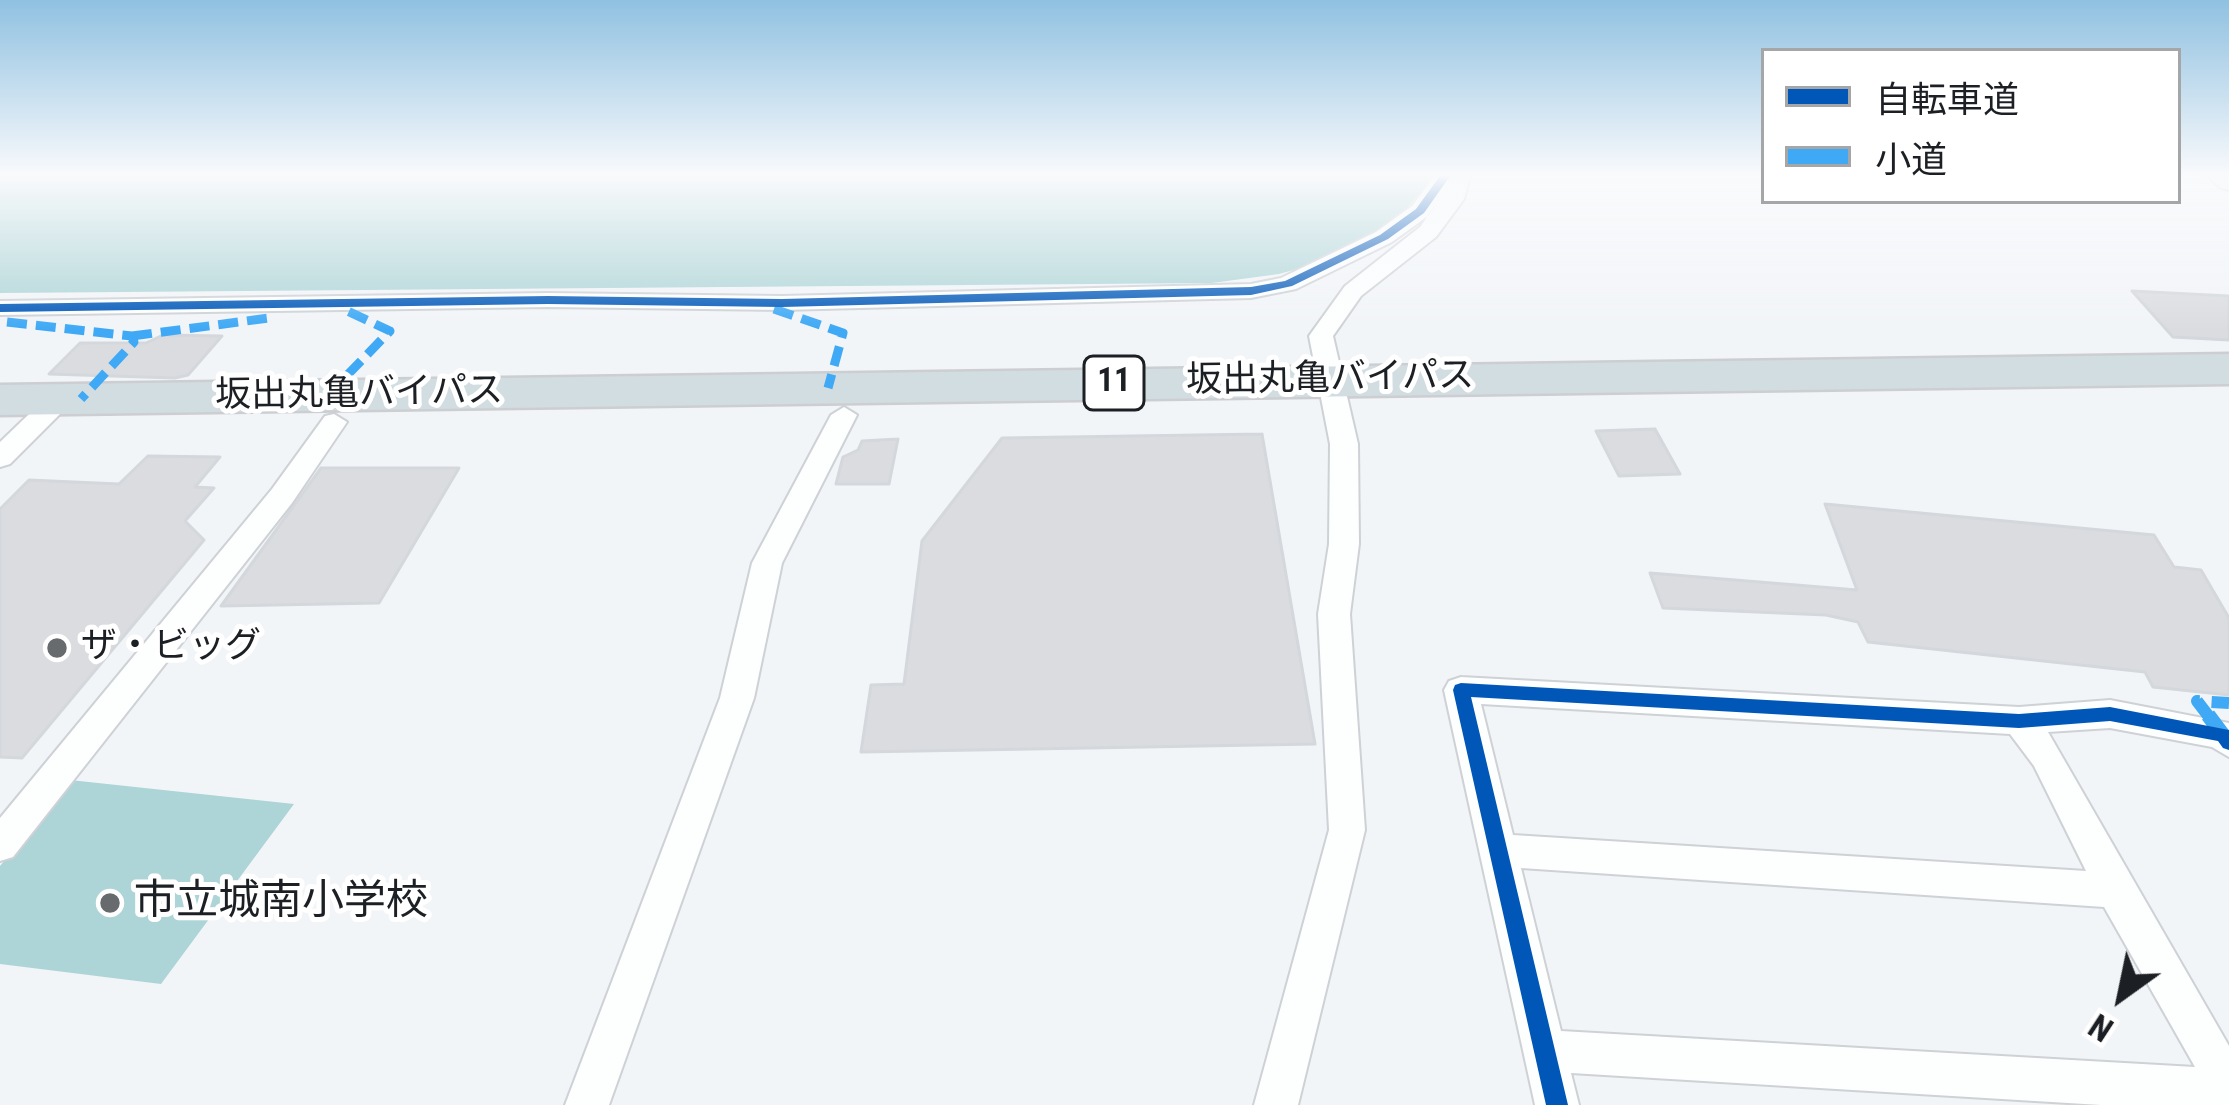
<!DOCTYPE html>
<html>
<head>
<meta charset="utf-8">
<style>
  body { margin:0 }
  #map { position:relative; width:2229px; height:1105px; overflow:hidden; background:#f2f5f8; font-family:"Roboto Condensed","Noto Sans JP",sans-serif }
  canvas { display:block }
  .legend { position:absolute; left:1761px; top:48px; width:420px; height:156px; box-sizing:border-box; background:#fff; border:3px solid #a4a6a7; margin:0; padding:15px 21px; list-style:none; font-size:36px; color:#1c2024 }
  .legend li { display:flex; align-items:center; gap:24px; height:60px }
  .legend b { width:60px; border:3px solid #a4a6a7 }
  .north { position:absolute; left:2061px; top:937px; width:120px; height:120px; -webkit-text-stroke:9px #fff; paint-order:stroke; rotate:213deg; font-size:33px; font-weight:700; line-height:48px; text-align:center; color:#1c2024 }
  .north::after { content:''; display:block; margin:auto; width:42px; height:54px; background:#1c2024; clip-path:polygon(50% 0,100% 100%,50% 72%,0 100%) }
</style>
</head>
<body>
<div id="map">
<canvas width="2229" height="1105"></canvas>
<ul class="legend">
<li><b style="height:15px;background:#0057b8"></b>自転車道</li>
<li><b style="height:15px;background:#3fa9f5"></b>小道</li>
</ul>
<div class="north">N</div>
</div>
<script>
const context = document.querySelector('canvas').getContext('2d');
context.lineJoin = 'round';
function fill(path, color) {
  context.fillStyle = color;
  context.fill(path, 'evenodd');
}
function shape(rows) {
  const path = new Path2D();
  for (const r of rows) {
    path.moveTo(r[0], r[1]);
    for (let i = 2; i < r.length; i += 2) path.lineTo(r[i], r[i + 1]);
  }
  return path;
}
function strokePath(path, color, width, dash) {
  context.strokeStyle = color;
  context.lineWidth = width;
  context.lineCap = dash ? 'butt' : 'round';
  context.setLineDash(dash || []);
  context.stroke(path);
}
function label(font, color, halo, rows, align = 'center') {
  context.font = font + ' "Roboto Condensed","Noto Sans JP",sans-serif';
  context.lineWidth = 10;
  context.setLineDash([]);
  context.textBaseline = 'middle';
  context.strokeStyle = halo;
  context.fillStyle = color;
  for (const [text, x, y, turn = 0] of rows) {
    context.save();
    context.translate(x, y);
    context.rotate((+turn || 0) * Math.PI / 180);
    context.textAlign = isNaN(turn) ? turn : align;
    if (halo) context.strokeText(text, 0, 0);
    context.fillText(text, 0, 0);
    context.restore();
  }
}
const water = shape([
  [0,176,1434,176,1391,227,1344,256,1279,274,1212,283,0,293],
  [70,780,294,804,161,984,0,964,0,866]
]);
const building = shape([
  [2132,291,2229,296,2229,340,2173,337,2132,291],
  [163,335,222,336,188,375,175,378,49,374,80,343,146,343,163,335],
  [1655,429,1680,474,1619,476,1596,431,1655,429],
  [1262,434,1315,744,861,752,871,685,904,684,922,541,1002,438,1262,434],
  [898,439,889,484,836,484,843,457,858,450,862,441,898,439],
  [148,456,220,457,195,487,214,488,185,521,204,540,22,758,0,757,0,509,29,480,119,484,148,456],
  [321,468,459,468,379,603,221,606,321,468],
  [1825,504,2154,535,2174,567,2201,570,2229,618,2229,695,2153,687,2145,672,1868,642,1858,622,1826,615,1663,608,1650,573,1857,590,1825,504]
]);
const street = shape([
  [1435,176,1470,176,1464,199,1436,237,1361,296,1333,336,1358,444,1359,544,1350,614,1365,830,1298,1105,1254,1105,1329,830,1318,614,1329,544,1330,444,1309,336,1345,286,1420,227,1445,191,1428,216,1392,242,1296,289,1251,298,782,310,548,307,0,315,0,301,548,293,782,296,1251,284,1281,278,1376,232,1412,206,1435,176],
  [59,392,72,400,68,406,10,464,0,467,0,442,50,394,59,392],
  [844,407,857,415,782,563,754,698,609,1105,565,1105,720,698,752,563,831,415,844,407],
  [334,414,347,422,292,503,13,857,0,861,0,818,272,489,325,416,334,414],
  [1461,677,2019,707,2110,700,2229,723,2229,757,2212,747,2110,728,2048,732,2229,1046,2229,1105,2101,1105,1571,1073,1579,1105,1535,1105,1444,690,1449,681,1461,677],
  [1481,704,2010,734,2034,766,2086,871,1513,835,1481,704],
  [1521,868,2104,907,2195,1067,1561,1031,1521,868]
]);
const secondary = shape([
  [2208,176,2229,176,2229,190,2219,187,2208,176]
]);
const highway = shape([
  [2229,354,2229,384,0,415,0,385,2229,354]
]);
const quietFar2 = shape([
  [774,309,843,333,828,388],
  [7,322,132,336,134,342,81,399],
  [132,336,269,318],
  [327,396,390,331,341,308]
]);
const quietFar1 = shape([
  [2210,718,2197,701,2229,703]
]);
const quiet = shape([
  [2208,715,2223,735]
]);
const cycleway = shape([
  [1440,176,1450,176,1424,213,1388,239,1292,286,1251,295,782,307,548,304,0,312,0,304,548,296,782,299,1251,287,1285,281,1380,235,1416,209,1440,176],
  [1461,683,2019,714,2110,707,2229,730,2229,750,2223,748,2218,741,2110,721,2019,728,1471,697,1568,1105,1546,1105,1453,690,1455,685,1461,683]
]);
const markers = [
  [57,648,12,"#676b6e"],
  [110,903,12,"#676b6e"]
];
const shields = [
  [1114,383,60]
];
const shieldNames = [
  ["11",1114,383]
];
const streetNames = [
  ["坂出丸亀バイパス",1330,380,-1],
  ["坂出丸亀バイパス",359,395,-1]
];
const poiNames = [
  ["ザ・ビッグ",81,648]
];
const nearPoinames = [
  ["市立城南小学校",134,903]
];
fill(water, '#add4d6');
fill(building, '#dadce0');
strokePath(building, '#d4d7db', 3);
strokePath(street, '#ced1d5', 4);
strokePath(secondary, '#ced1d5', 4);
strokePath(highway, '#cdced1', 5);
fill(street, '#fdfefe');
fill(secondary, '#eff3f5');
fill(highway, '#d1dde1');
strokePath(quietFar2, '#3fa9f5', 9, [20, 9]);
strokePath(quietFar1, '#3fa9f5', 12, [24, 12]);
strokePath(quiet, '#3fa9f5', 15, [32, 15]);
fill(cycleway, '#0057b8');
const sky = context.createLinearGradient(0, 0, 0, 330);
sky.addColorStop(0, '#90c1e1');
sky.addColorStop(0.53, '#f9fafc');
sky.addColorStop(1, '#f9fafc00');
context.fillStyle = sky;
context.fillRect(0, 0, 2229, 330);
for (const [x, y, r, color] of markers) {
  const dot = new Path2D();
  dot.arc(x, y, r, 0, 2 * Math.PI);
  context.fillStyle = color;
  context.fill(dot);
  strokePath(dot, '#fff', 4.5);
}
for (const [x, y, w] of shields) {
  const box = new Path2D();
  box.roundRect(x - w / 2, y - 27, w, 54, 9);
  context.fillStyle = '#fff';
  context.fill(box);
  strokePath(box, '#1c2024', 3);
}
label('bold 33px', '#1c2024', null, shieldNames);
label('36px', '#1c2024', '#fff', streetNames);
label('36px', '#1c2024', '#fff', poiNames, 'left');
label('42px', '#1c2024', '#fff', nearPoinames, 'left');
</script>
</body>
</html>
